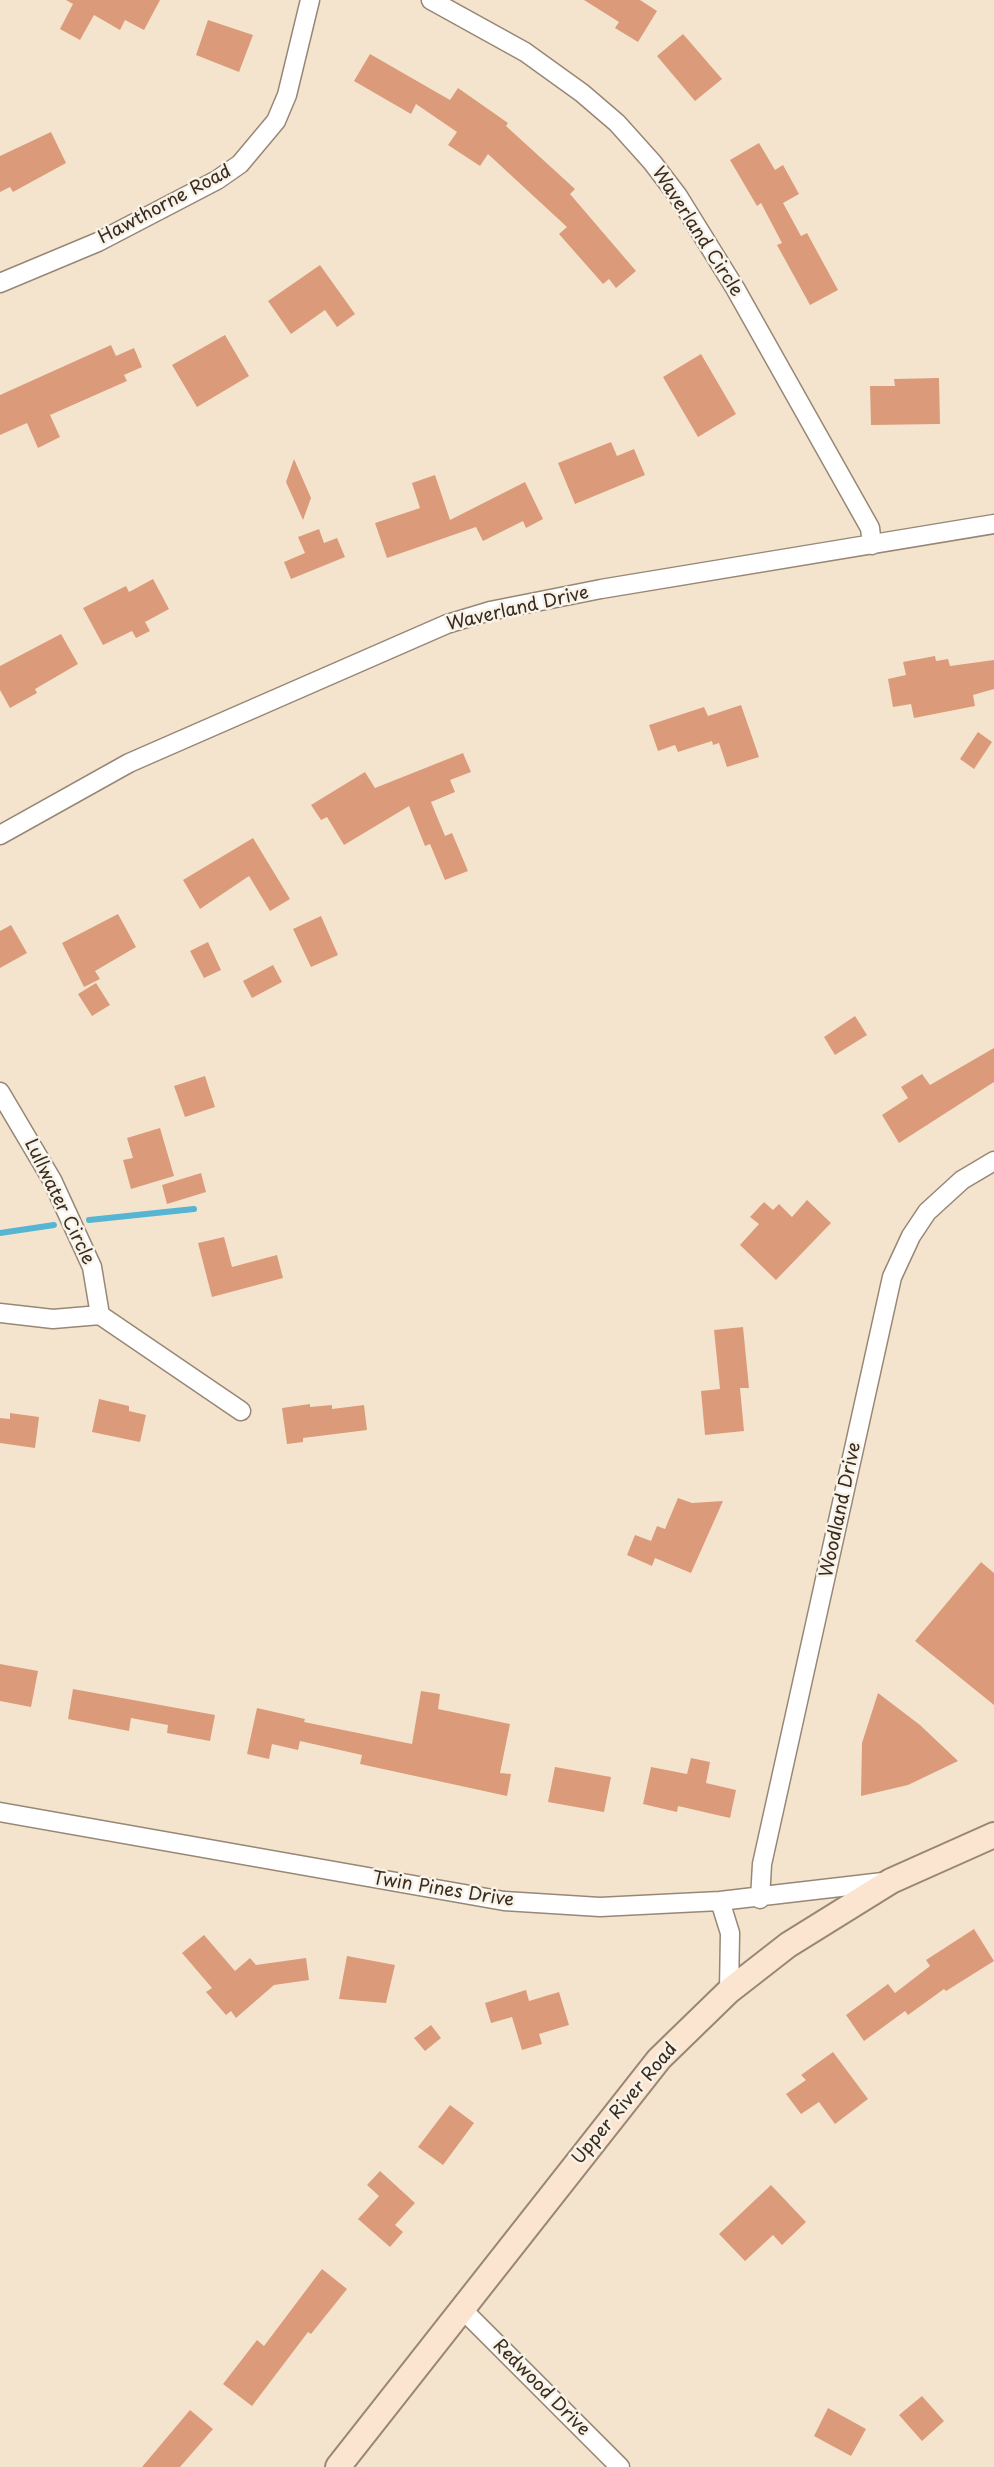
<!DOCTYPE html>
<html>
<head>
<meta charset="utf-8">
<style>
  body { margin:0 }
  canvas { display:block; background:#f4e4cd }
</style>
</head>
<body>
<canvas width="994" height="2467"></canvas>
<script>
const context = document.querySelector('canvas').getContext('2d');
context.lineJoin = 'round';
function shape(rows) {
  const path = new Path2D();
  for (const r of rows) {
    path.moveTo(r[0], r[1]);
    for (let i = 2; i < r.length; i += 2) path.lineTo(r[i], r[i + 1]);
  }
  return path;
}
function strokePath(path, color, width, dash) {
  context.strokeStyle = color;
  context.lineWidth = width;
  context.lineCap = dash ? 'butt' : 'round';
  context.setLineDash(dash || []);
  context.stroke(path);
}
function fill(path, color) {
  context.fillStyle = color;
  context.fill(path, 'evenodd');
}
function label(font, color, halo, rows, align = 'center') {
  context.font = font + ' "Playpen Sans",sans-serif';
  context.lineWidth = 5;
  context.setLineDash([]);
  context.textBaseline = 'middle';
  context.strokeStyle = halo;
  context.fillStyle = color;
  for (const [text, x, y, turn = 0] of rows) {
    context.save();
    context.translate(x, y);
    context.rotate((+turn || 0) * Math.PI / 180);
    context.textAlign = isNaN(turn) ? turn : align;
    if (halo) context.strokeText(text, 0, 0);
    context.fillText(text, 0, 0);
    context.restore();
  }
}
const stream = shape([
  [89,1220,194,1209],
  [0,1233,54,1225]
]);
const building = shape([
  [66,0,160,0,144,30,125,20,120,30,94,15,80,40,60,29,73,4],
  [584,0,640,0,657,11,638,42,615,28,619,22],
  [208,20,253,35,239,72,196,55],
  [683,34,722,79,695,101,657,56],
  [370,54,450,100,458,88,508,123,506,126,575,189,570,194,636,271,616,288,609,279,603,284,559,234,567,227,488,154,480,166,448,145,457,132,416,104,411,114,354,81],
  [51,132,66,163,13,192,10,187,0,192,0,156],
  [759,143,775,170,783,165,799,194,783,203,801,236,807,233,838,290,810,305,777,245,782,243,761,203,757,206,730,160],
  [320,265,355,314,337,327,325,310,291,334,268,301],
  [225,335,249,376,197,407,172,365],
  [111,345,116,356,134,348,142,367,124,375,127,381,50,415,60,437,38,448,27,423,0,435,0,395],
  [701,354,736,414,698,437,663,377],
  [939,378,940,424,871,425,870,386,895,386,894,379],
  [611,442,617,456,634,449,645,475,575,504,558,463],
  [294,459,311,498,303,520,286,482],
  [435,475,450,520,525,482,543,519,526,528,523,521,483,541,476,527,387,558,375,523,420,508,412,483],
  [319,529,324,543,337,538,345,557,291,579,284,562,305,553,298,537],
  [153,579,169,609,145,622,150,631,136,638,132,631,103,645,83,608,118,590,126,586,129,592],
  [61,634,78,664,35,689,37,693,10,708,0,690,0,666],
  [935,656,936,661,948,659,950,666,994,660,994,689,973,695,975,706,914,718,911,704,893,707,888,679,906,675,903,662],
  [741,705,759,757,727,767,719,743,713,745,712,741,678,752,675,745,658,751,649,725,704,707,708,716],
  [978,732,992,742,974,769,960,759],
  [463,753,471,772,450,780,455,792,431,802,445,836,452,833,468,871,445,880,430,844,425,846,409,806,344,845,327,817,321,820,311,805,365,772,375,788],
  [253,838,290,899,270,911,249,876,200,909,183,880],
  [118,914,136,947,95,971,100,979,84,987,62,943],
  [321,916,338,955,311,967,293,929],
  [11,925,27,953,0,968,0,931],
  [208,942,221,970,204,978,190,951],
  [273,965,282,982,252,998,243,981],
  [96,983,110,1005,92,1016,78,994],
  [855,1016,867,1035,835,1055,824,1037],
  [994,1048,994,1082,899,1143,882,1115,908,1098,901,1087,922,1074,930,1085],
  [205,1076,215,1107,185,1117,174,1086],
  [160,1128,174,1176,131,1189,123,1160,133,1158,127,1138],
  [201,1173,206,1192,167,1204,162,1185],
  [807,1200,831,1223,776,1280,740,1245,759,1224,750,1217,764,1202,773,1210,779,1204,792,1217],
  [224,1237,232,1267,277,1255,283,1278,212,1297,198,1243],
  [743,1327,749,1388,740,1388,744,1431,705,1435,701,1391,720,1389,714,1330],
  [99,1399,129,1406,129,1411,146,1415,140,1442,92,1432],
  [310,1404,310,1407,332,1405,332,1409,364,1405,367,1430,303,1438,303,1442,287,1444,282,1408],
  [10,1413,39,1417,35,1448,0,1443,0,1418,10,1419],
  [678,1498,692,1503,723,1501,691,1573,655,1558,652,1566,627,1555,635,1535,651,1541,657,1526,665,1529],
  [981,1562,994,1573,994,1705,915,1641],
  [0,1664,38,1671,31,1707,0,1701],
  [73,1689,215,1715,210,1741,167,1733,168,1725,131,1718,129,1731,68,1719],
  [421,1691,440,1694,438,1709,510,1724,500,1773,511,1774,507,1796,360,1764,362,1755,300,1741,298,1750,272,1744,269,1759,247,1754,257,1708,305,1719,304,1722,412,1744],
  [878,1693,920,1725,958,1761,908,1785,861,1796,862,1743],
  [691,1758,710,1762,706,1783,736,1790,730,1818,678,1806,677,1812,643,1804,651,1767,687,1774],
  [555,1767,611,1777,604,1812,548,1802],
  [974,1929,994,1961,946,1991,944,1989,908,2015,905,2011,864,2041,846,2015,888,1984,895,1993,930,1966,926,1960],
  [204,1935,235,1971,250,1958,256,1965,306,1958,309,1980,274,1985,236,2018,231,2011,226,2015,206,1992,212,1988,182,1953],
  [347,1956,395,1965,386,2003,339,1999],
  [526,1990,529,2001,559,1992,569,2025,539,2034,542,2044,522,2050,512,2017,491,2023,485,2003],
  [431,2025,441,2038,425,2051,414,2038],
  [833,2052,868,2099,835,2124,819,2102,801,2114,786,2094,806,2080,801,2075],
  [450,2105,474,2123,443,2165,418,2147],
  [380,2171,415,2203,395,2225,403,2232,390,2247,358,2219,379,2196,367,2185],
  [771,2185,806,2222,782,2245,773,2235,745,2261,719,2234],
  [322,2269,347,2289,311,2334,308,2332,252,2406,223,2384,257,2340,264,2346],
  [922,2396,944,2421,922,2441,899,2415],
  [828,2408,866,2429,851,2456,814,2436],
  [190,2410,213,2429,180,2467,142,2467]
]);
const street = shape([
  [431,0,525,52,582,93,617,123,652,162,678,196,735,288,870,528,872,545],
  [0,283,98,242,217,180,240,164,276,121,287,95,310,0],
  [0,835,129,763,447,624,490,611,601,589,994,524],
  [0,1092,52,1180,92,1267,100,1315,241,1411],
  [0,1313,53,1319,100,1315],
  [0,1812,504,1901,600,1907,720,1901,883,1882],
  [760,1899,762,1864,892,1277,911,1236,927,1212,962,1180,994,1161],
  [720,1901,730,1933,729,1991],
  [462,2309,620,2467]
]);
const secondary = shape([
  [338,2467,659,2059,729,1991,788,1945,891,1881,994,1835]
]);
const streetNames = [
  ["Hawthorne Road",165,205,-28],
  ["Waverland Circle",697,232,57],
  ["Waverland Drive",518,609,-13],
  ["Lullwater Circle",59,1202,64],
  ["Woodland Drive",841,1510,-78],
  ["Twin Pines Drive",443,1890,9],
  ["Upper River Road",625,2104,-50],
  ["Redwood Drive",541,2388,45]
];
strokePath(stream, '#55b5d3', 6);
fill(building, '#db9b7b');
strokePath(street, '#988776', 21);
strokePath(secondary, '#988776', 28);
strokePath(street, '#fff', 18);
strokePath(secondary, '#fce5d0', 24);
label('18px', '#3b2a1e', '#f7f3e8', streetNames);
</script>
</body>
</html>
